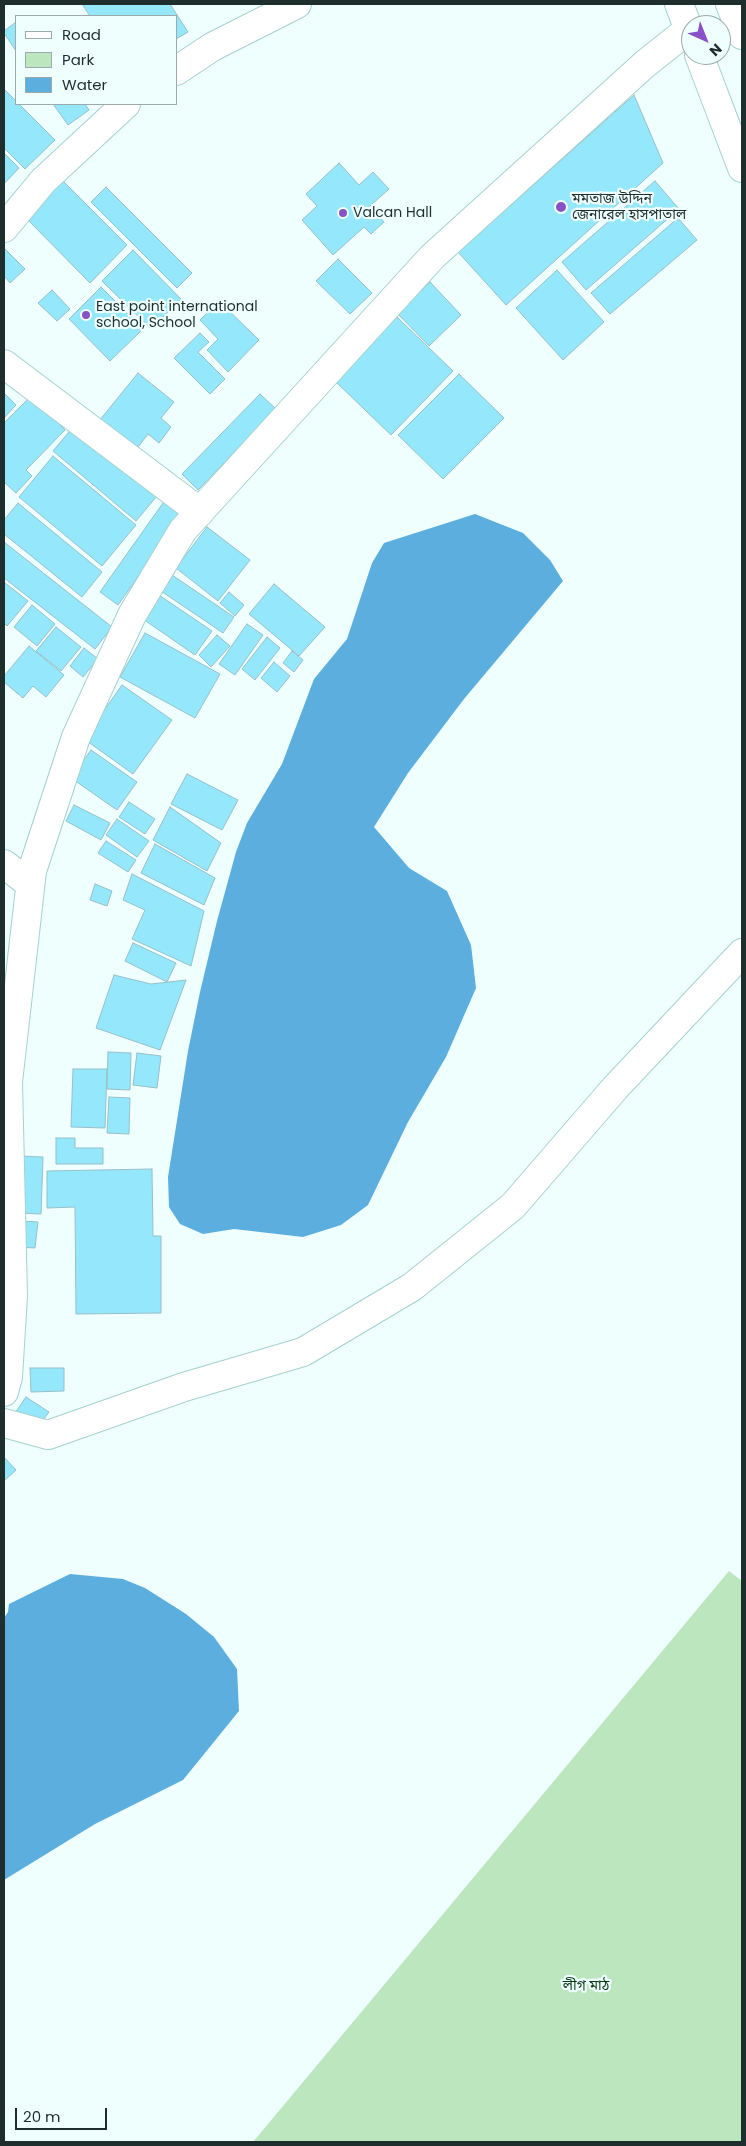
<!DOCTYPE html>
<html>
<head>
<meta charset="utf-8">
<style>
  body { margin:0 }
  #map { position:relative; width:746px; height:2146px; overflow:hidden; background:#eefffe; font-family:Poppins,sans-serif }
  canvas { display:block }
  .frame { position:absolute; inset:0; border:5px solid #1d2e2d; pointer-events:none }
  .legend { position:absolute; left:15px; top:15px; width:162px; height:90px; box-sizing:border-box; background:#eefffe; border:1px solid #9aabaa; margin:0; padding:6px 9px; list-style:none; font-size:15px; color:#1d2e2d }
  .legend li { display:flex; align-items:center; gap:10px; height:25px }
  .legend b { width:25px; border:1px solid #9aabaa }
  .north { position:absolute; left:681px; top:15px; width:50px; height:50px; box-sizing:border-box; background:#eefffe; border:1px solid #9aabaa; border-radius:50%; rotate:136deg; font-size:14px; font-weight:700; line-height:20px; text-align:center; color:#1d2e2d }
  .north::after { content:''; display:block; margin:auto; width:18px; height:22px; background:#8950c7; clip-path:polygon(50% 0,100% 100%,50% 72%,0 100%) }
  .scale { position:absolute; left:15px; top:2108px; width:92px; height:22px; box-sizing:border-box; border:2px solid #1d2e2d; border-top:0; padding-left:6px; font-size:15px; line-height:18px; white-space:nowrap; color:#1d2e2d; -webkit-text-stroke:4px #eefffe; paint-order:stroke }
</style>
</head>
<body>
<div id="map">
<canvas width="746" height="2146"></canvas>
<div class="frame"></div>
<ul class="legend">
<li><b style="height:6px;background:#fff"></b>Road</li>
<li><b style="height:14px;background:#bbe6be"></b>Park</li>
<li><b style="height:14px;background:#5caede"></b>Water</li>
</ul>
<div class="north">N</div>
<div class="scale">20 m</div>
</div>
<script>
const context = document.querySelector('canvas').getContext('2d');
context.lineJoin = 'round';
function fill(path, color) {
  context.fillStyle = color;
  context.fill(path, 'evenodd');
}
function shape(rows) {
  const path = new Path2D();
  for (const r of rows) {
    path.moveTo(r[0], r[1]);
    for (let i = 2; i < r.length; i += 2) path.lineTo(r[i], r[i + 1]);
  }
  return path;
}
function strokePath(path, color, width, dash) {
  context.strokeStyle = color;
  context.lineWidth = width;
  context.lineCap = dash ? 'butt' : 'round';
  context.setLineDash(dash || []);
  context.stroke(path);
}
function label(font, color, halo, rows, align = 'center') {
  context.font = font + ' Poppins,"Noto Sans Bengali",sans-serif';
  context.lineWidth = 4.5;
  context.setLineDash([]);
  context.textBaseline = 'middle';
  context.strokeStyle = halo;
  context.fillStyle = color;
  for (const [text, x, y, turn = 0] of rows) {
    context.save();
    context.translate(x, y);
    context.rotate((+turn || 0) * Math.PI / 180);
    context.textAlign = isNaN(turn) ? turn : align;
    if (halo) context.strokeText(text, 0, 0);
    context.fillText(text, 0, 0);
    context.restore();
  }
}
const green = shape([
  [729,1571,742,1581,742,2142,253,2142]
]);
const water = shape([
  [475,514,523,533,550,560,563,581,464,699,408,773,374,827,409,868,447,891,471,945,476,988,446,1057,408,1122,368,1205,341,1225,303,1237,234,1229,203,1234,180,1224,169,1207,168,1177,188,1051,200,992,217,921,236,852,247,823,282,764,314,679,347,639,372,563,384,543],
  [70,1574,123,1579,145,1588,186,1614,214,1637,237,1669,239,1711,183,1780,95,1824,4,1880,4,1618,8,1612,9,1604]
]);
const building = shape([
  [82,4,170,4,188,32,176,39,176,16,90,16,82,4],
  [16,22,16,51,4,33,4,31,16,22],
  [4,89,16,101,16,104,19,104,55,140,25,169,4,148,4,89],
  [634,95,663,163,506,305,458,252,634,95],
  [53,104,85,104,89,110,68,125,53,104],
  [4,153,19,168,4,184,4,153],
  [339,163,359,185,373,172,389,189,370,206,384,222,371,234,364,227,333,255,302,220,317,206,306,194,339,163],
  [62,180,127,245,90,283,25,217,62,180],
  [655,181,679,209,586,290,562,262,655,181],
  [106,187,192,273,177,288,91,202,106,187],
  [678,218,697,240,610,314,591,293,678,218],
  [5,249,25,269,10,283,4,276,4,250,5,249],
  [133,250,181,299,151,329,102,281,133,250],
  [338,259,372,293,350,314,316,281,338,259],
  [557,270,604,322,563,360,516,308,557,270],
  [430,282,461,315,429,346,397,313,430,282],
  [101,287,143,329,110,361,69,319,101,287],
  [52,290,70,309,57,321,38,303,52,290],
  [219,301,259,340,228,372,207,350,218,339,200,320,219,301],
  [397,317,453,371,391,435,335,381,397,317],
  [200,333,209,342,198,352,225,379,210,394,174,358,200,333],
  [138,373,174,402,161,418,171,427,159,443,148,434,132,455,95,426,138,373],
  [459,374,504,418,443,479,398,435,459,374],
  [4,393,16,405,4,418,4,393],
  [260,394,276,409,198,490,182,474,260,394],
  [31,396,65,430,26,470,32,476,16,493,4,482,4,423,31,396],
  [74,426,157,496,136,521,53,451,74,426],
  [53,456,136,525,102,566,19,497,53,456],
  [168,496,186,509,118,605,100,592,168,496],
  [18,503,102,572,82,597,4,534,4,520,18,503],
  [207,527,250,560,218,601,176,568,207,527],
  [4,542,112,627,95,649,4,578,4,542],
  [172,575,234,617,223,633,161,591,172,575],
  [4,582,28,601,7,626,4,623,4,582],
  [274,584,325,627,299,656,249,614,274,584],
  [229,592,244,605,235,616,220,603,229,592],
  [156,593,212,631,195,655,140,617,156,593],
  [32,605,55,624,37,646,14,627,32,605],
  [247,624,263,635,235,675,219,664,247,624],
  [56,627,81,647,61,671,36,651,56,627],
  [145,633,220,674,195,718,120,677,145,633],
  [217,635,230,646,211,667,199,655,217,635],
  [267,637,280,648,255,680,242,669,267,637],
  [29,646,64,675,46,697,33,686,23,698,4,682,4,676,29,646],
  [84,648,98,659,83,677,70,666,84,648],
  [292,651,303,660,294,672,283,663,292,651],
  [274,662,290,676,277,692,261,678,274,662],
  [122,685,172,720,133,774,84,739,122,685],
  [91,750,137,782,117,810,71,778,91,750],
  [187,774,238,800,222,830,171,804,187,774],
  [129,802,155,819,145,834,119,817,129,802],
  [74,805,110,823,101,840,66,821,74,805],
  [170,807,221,843,207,871,153,840,170,807],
  [117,819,149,841,137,857,106,835,117,819],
  [106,841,136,860,128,872,98,853,106,841],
  [155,844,215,878,204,905,141,873,155,844],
  [132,874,204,911,191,966,132,939,145,910,123,900,132,874],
  [95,884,112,891,107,906,90,900,95,884],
  [133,943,176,963,167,982,125,961,133,943],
  [114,975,151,984,186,980,160,1050,96,1028,114,975],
  [108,1052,131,1053,130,1090,107,1089,108,1052],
  [137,1053,161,1056,157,1088,133,1085,137,1053],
  [73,1069,107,1069,105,1128,71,1127,73,1069],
  [109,1097,130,1098,129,1134,107,1133,109,1097],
  [56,1138,75,1138,75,1148,103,1148,103,1164,56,1164,56,1138],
  [20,1156,43,1157,41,1214,18,1213,20,1156],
  [152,1169,153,1236,161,1236,161,1313,76,1314,75,1207,47,1208,47,1171,152,1169],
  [21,1221,38,1222,35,1248,18,1247,21,1221],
  [30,1368,64,1368,64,1391,31,1392,30,1368],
  [26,1397,49,1412,37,1429,15,1413,26,1397],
  [4,1457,16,1470,4,1481,4,1457]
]);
const minor = shape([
  [176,71,212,47,297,4],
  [4,228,43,181,126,104],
  [4,364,200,512],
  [4,864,30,884],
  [4,1392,8,1377,13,1296,8,1082,32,871,76,737,132,615,183,530,432,257,645,64,689,29],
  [4,1423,48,1435,184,1387,303,1352,412,1287,513,1206,615,1088,742,953]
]);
const trunk = shape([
  [679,4,691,35],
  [730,4,742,35],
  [699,55,742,168]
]);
const markers = [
  [561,207,6,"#8950c7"],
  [343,213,5,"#8950c7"],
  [86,315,5,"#8950c7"]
];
const poiNames = [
  ["মমতাজ উদ্দিন",572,199],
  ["জেনারেল হাসপাতাল",572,215],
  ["Valcan Hall",353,213],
  ["East point international",96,307],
  ["school, School",96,323]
];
const parkNames = [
  ["লীগ মাঠ",586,1986]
];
fill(green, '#bbe6be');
fill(water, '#5caede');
fill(building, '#95e8fb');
strokePath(building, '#97bfc9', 1);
strokePath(minor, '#a6d1cf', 30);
strokePath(trunk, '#a6d1cf', 30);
strokePath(minor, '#fff', 28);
strokePath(trunk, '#fff', 28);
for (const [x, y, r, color] of markers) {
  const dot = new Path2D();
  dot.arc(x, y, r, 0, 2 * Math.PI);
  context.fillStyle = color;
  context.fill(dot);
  strokePath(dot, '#eefffe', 2);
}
label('14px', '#1d2e2d', '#eefffe', poiNames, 'left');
label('14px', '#0a3a14', '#eefffe', parkNames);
</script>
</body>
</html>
